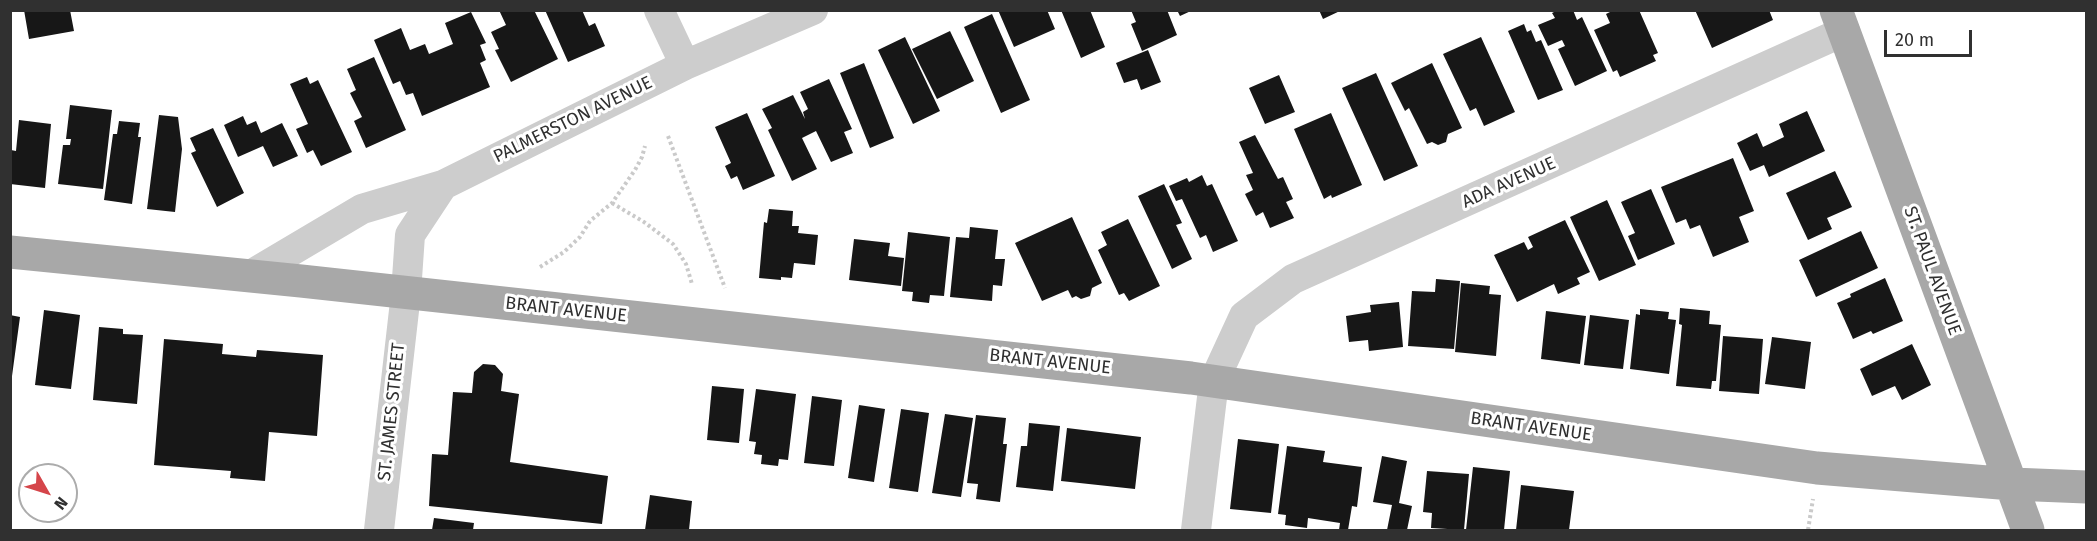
<!DOCTYPE html>
<html>
<head>
<meta charset="utf-8">
<style>
  body { margin:0 }
  #map { position:relative; width:2097px; height:541px; overflow:hidden; background:#fff; font-family:"Fira Sans",sans-serif }
  canvas { display:block }
  .frame { position:absolute; inset:0; border:12px solid #303030; pointer-events:none }
  .north { position:absolute; left:18px; top:463px; width:60px; height:60px; box-sizing:border-box; background:#fff; border:2px solid #acacac; border-radius:50%; rotate:129deg; font-size:16px; font-weight:700; line-height:24px; text-align:center; color:#303030 }
  .north::after { content:''; display:block; margin:auto; width:21px; height:27px; background:#d5454a; clip-path:polygon(50% 0,100% 100%,50% 72%,0 100%) }
  .scale { position:absolute; left:1884px; top:30px; width:88px; height:27px; box-sizing:border-box; border:3px solid #303030; border-top:0; padding-left:8px; font-size:18px; line-height:21px; white-space:nowrap; color:#303030; -webkit-text-stroke:4px #fff; paint-order:stroke }
</style>
</head>
<body>
<div id="map">
<canvas width="2097" height="541"></canvas>
<div class="frame"></div>
<div class="north">N</div>
<div class="scale">20 m</div>
</div>
<script>
const context = document.querySelector('canvas').getContext('2d');
context.lineJoin = 'round';
function fill(path, color) {
  context.fillStyle = color;
  context.fill(path, 'evenodd');
}
function shape(rows) {
  const path = new Path2D();
  for (const r of rows) {
    path.moveTo(r[0], r[1]);
    for (let i = 2; i < r.length; i += 2) path.lineTo(r[i], r[i + 1]);
  }
  return path;
}
function strokePath(path, color, width, dash) {
  context.strokeStyle = color;
  context.lineWidth = width;
  context.lineCap = dash ? 'butt' : 'round';
  context.setLineDash(dash || []);
  context.stroke(path);
}
function label(font, color, halo, rows, align = 'center') {
  context.font = font + ' "Fira Sans",sans-serif';
  context.lineWidth = 6;
  context.setLineDash([]);
  context.textBaseline = 'middle';
  context.strokeStyle = halo;
  context.fillStyle = color;
  for (const [text, x, y, turn = 0] of rows) {
    context.save();
    context.translate(x, y);
    context.rotate((+turn || 0) * Math.PI / 180);
    context.textAlign = isNaN(turn) ? turn : align;
    if (halo) context.strokeText(text, 0, 0);
    context.fillText(text, 0, 0);
    context.restore();
  }
}
const building = shape([
  [24,10,70,10,74,31,29,39],
  [499,10,534,10,558,59,511,82,495,50,499,49,491,32,506,25],
  [545,10,582,10,589,26,595,23,605,46,568,62],
  [998,10,1047,10,1055,29,1014,47],
  [1061,10,1090,10,1105,47,1081,58],
  [1131,10,1167,10,1177,35,1142,51,1131,24,1136,22],
  [1177,10,1193,10,1180,16],
  [1319,10,1342,10,1323,19],
  [1558,10,1573,10,1577,20,1582,17,1607,71,1575,86,1558,49,1565,46,1562,40,1548,46,1538,25,1555,18,1552,13],
  [1614,10,1639,10,1658,53,1653,55,1656,61,1620,77,1617,70,1613,72,1594,30,1610,23,1606,14],
  [1695,10,1769,10,1773,20,1712,48],
  [471,12,486,43,480,45,486,60,480,63,490,87,422,116,413,93,406,95,400,81,393,84,374,40,401,28,410,50,425,44,429,54,453,44,445,23],
  [992,14,1030,100,1001,113,964,27],
  [1524,24,1527,32,1531,30,1536,42,1541,40,1563,90,1538,100,1508,31],
  [950,31,974,81,937,99,912,49],
  [905,37,940,111,913,124,878,50],
  [1481,37,1515,112,1484,126,1476,108,1470,111,1443,54],
  [1148,50,1161,82,1141,90,1137,79,1124,83,1116,63],
  [374,57,406,130,366,148,354,121,362,117,350,93,356,90,347,69],
  [864,63,894,138,870,148,840,73],
  [1432,63,1462,128,1448,134,1446,142,1438,145,1432,142,1427,144,1409,108,1405,111,1391,83],
  [1376,73,1418,166,1384,181,1342,88],
  [1279,75,1295,112,1265,124,1249,88],
  [307,77,310,84,318,80,352,152,321,166,313,150,307,153,296,129,308,124,290,84],
  [829,79,852,129,844,132,853,153,831,162,816,131,802,138,817,169,792,181,768,130,772,128,762,109,793,95,805,119,803,112,808,109,800,92],
  [70,105,112,110,103,189,58,184,63,145,70,145,71,139,66,139],
  [1807,111,1825,151,1769,177,1764,165,1750,171,1737,143,1757,133,1763,147,1784,137,1779,124],
  [747,113,775,176,743,190,737,176,731,179,725,166,731,163,715,127],
  [1331,113,1362,185,1332,198,1331,195,1324,199,1294,129],
  [159,115,178,117,182,149,175,212,147,209],
  [243,116,247,125,256,121,261,133,282,123,298,156,273,167,263,146,238,157,224,125],
  [19,120,51,124,45,188,10,184,11,150,16,151],
  [119,121,140,123,138,137,141,137,132,204,104,200,113,134,117,134],
  [213,128,244,193,217,207,191,153,196,151,190,138],
  [1255,135,1278,179,1283,177,1293,199,1286,202,1294,218,1270,228,1263,212,1256,216,1245,194,1253,190,1246,175,1253,173,1239,142],
  [1733,158,1754,211,1739,217,1749,242,1713,257,1700,225,1690,229,1686,219,1676,223,1661,187],
  [1835,171,1852,207,1827,218,1832,229,1808,240,1786,193],
  [1202,175,1207,186,1212,184,1238,241,1213,252,1206,235,1200,238,1182,199,1176,201,1169,186,1187,178,1189,182],
  [1164,184,1182,223,1176,225,1192,259,1172,269,1138,196],
  [1651,189,1675,244,1638,260,1628,236,1635,233,1621,202],
  [1607,200,1636,265,1599,281,1570,217],
  [769,209,793,211,792,226,799,226,798,233,818,235,815,265,794,263,792,278,781,277,781,280,759,278,764,222,767,223],
  [1072,217,1102,283,1092,288,1090,296,1081,299,1076,296,1072,298,1068,290,1042,301,1015,243],
  [1128,219,1160,286,1129,301,1124,293,1119,295,1098,250,1107,245,1101,232],
  [1565,220,1590,272,1577,278,1580,284,1558,294,1554,284,1517,302,1494,255,1524,242,1528,250,1533,247,1528,237],
  [970,227,998,230,995,259,1005,259,1002,286,993,285,992,301,950,297,956,237,969,238],
  [1861,231,1878,268,1816,297,1799,260],
  [908,232,950,237,944,296,930,295,929,303,912,301,913,292,902,291],
  [854,239,890,243,888,256,904,258,901,286,849,280],
  [1885,278,1903,321,1873,334,1871,331,1853,339,1837,303,1851,297,1850,294],
  [1436,279,1460,281,1454,349,1408,346,1412,291,1435,292],
  [1461,283,1490,286,1489,294,1501,295,1496,356,1455,352],
  [1399,302,1403,347,1369,351,1368,340,1349,342,1346,316,1371,312,1370,305],
  [1680,308,1710,311,1709,324,1721,325,1716,381,1712,381,1711,389,1676,386,1682,325,1679,324],
  [1640,309,1669,312,1668,319,1676,320,1669,374,1630,369,1636,314,1640,315],
  [44,310,80,315,71,389,35,385],
  [1546,311,1586,316,1580,364,1541,359],
  [10,315,20,317,12,376,10,376],
  [1590,315,1629,320,1623,369,1584,365],
  [99,327,123,329,123,334,143,335,137,404,93,400],
  [1723,336,1763,339,1759,394,1719,391],
  [1772,337,1811,342,1805,389,1765,384],
  [164,339,223,344,222,354,256,357,257,350,323,355,317,436,269,432,265,481,230,478,231,471,154,465],
  [1912,344,1931,385,1902,400,1895,386,1872,396,1860,369],
  [483,364,495,365,503,374,501,391,519,394,510,462,608,476,602,524,429,506,432,454,448,455,453,392,472,393,474,372],
  [712,386,744,389,739,443,707,440],
  [756,389,796,394,788,460,779,459,778,466,761,464,762,455,754,454,756,442,749,441],
  [812,396,842,400,834,466,804,463],
  [859,405,885,409,874,482,848,478],
  [901,409,929,413,918,492,889,488],
  [945,414,973,418,961,497,932,493],
  [976,415,1006,418,1003,444,1007,444,1000,502,976,499,978,484,967,483],
  [1029,423,1060,426,1053,491,1016,487,1021,446,1027,446],
  [1067,428,1141,437,1135,489,1061,481],
  [1238,439,1279,444,1271,513,1230,509],
  [1287,446,1325,451,1323,462,1362,467,1357,507,1352,506,1348,530,1339,530,1340,523,1308,518,1307,528,1285,525,1286,515,1278,514],
  [1382,456,1407,461,1399,503,1412,506,1407,530,1387,530,1392,505,1373,502],
  [1473,467,1510,471,1504,530,1466,530],
  [1427,471,1469,474,1464,530,1431,528,1432,513,1423,512],
  [1521,485,1574,491,1569,530,1516,530],
  [650,495,692,501,689,530,645,530],
  [434,518,474,523,473,530,432,530]
]);
const path = shape([
  [668,136,725,288],
  [612,203,644,222,673,244,686,264,692,284],
  [540,267,564,252,580,237,590,221,612,203,635,170,642,157,645,146],
  [1808,530,1813,499]
]);
const minor = shape([
  [659,10,685,65],
  [249,276,362,209,443,185,685,65,813,10],
  [379,530,406,293,410,235,443,185],
  [1196,530,1214,381,1244,316,1293,279,1845,31]
]);
const major = shape([
  [1836,10,2028,530],
  [10,252,301,281,1191,378,1817,468,2012,484,2086,487]
]);
const streetNames = [
  ["PALMERSTON AVENUE",573,120,-26],
  ["ADA AVENUE",1509,183,-24],
  ["ST. PAUL AVENUE",1932,271,70],
  ["BRANT AVENUE",566,310,6],
  ["BRANT AVENUE",1050,362,6],
  ["ST. JAMES STREET",392,412,-84],
  ["BRANT AVENUE",1531,427,8]
];
fill(building, '#171717');
strokePath(path, '#cacaca', 4, [3, 3]);
strokePath(minor, '#cdcdcd', 30);
strokePath(major, '#a8a8a8', 33);
label('18px', '#303030', '#fff', streetNames);
</script>
</body>
</html>
